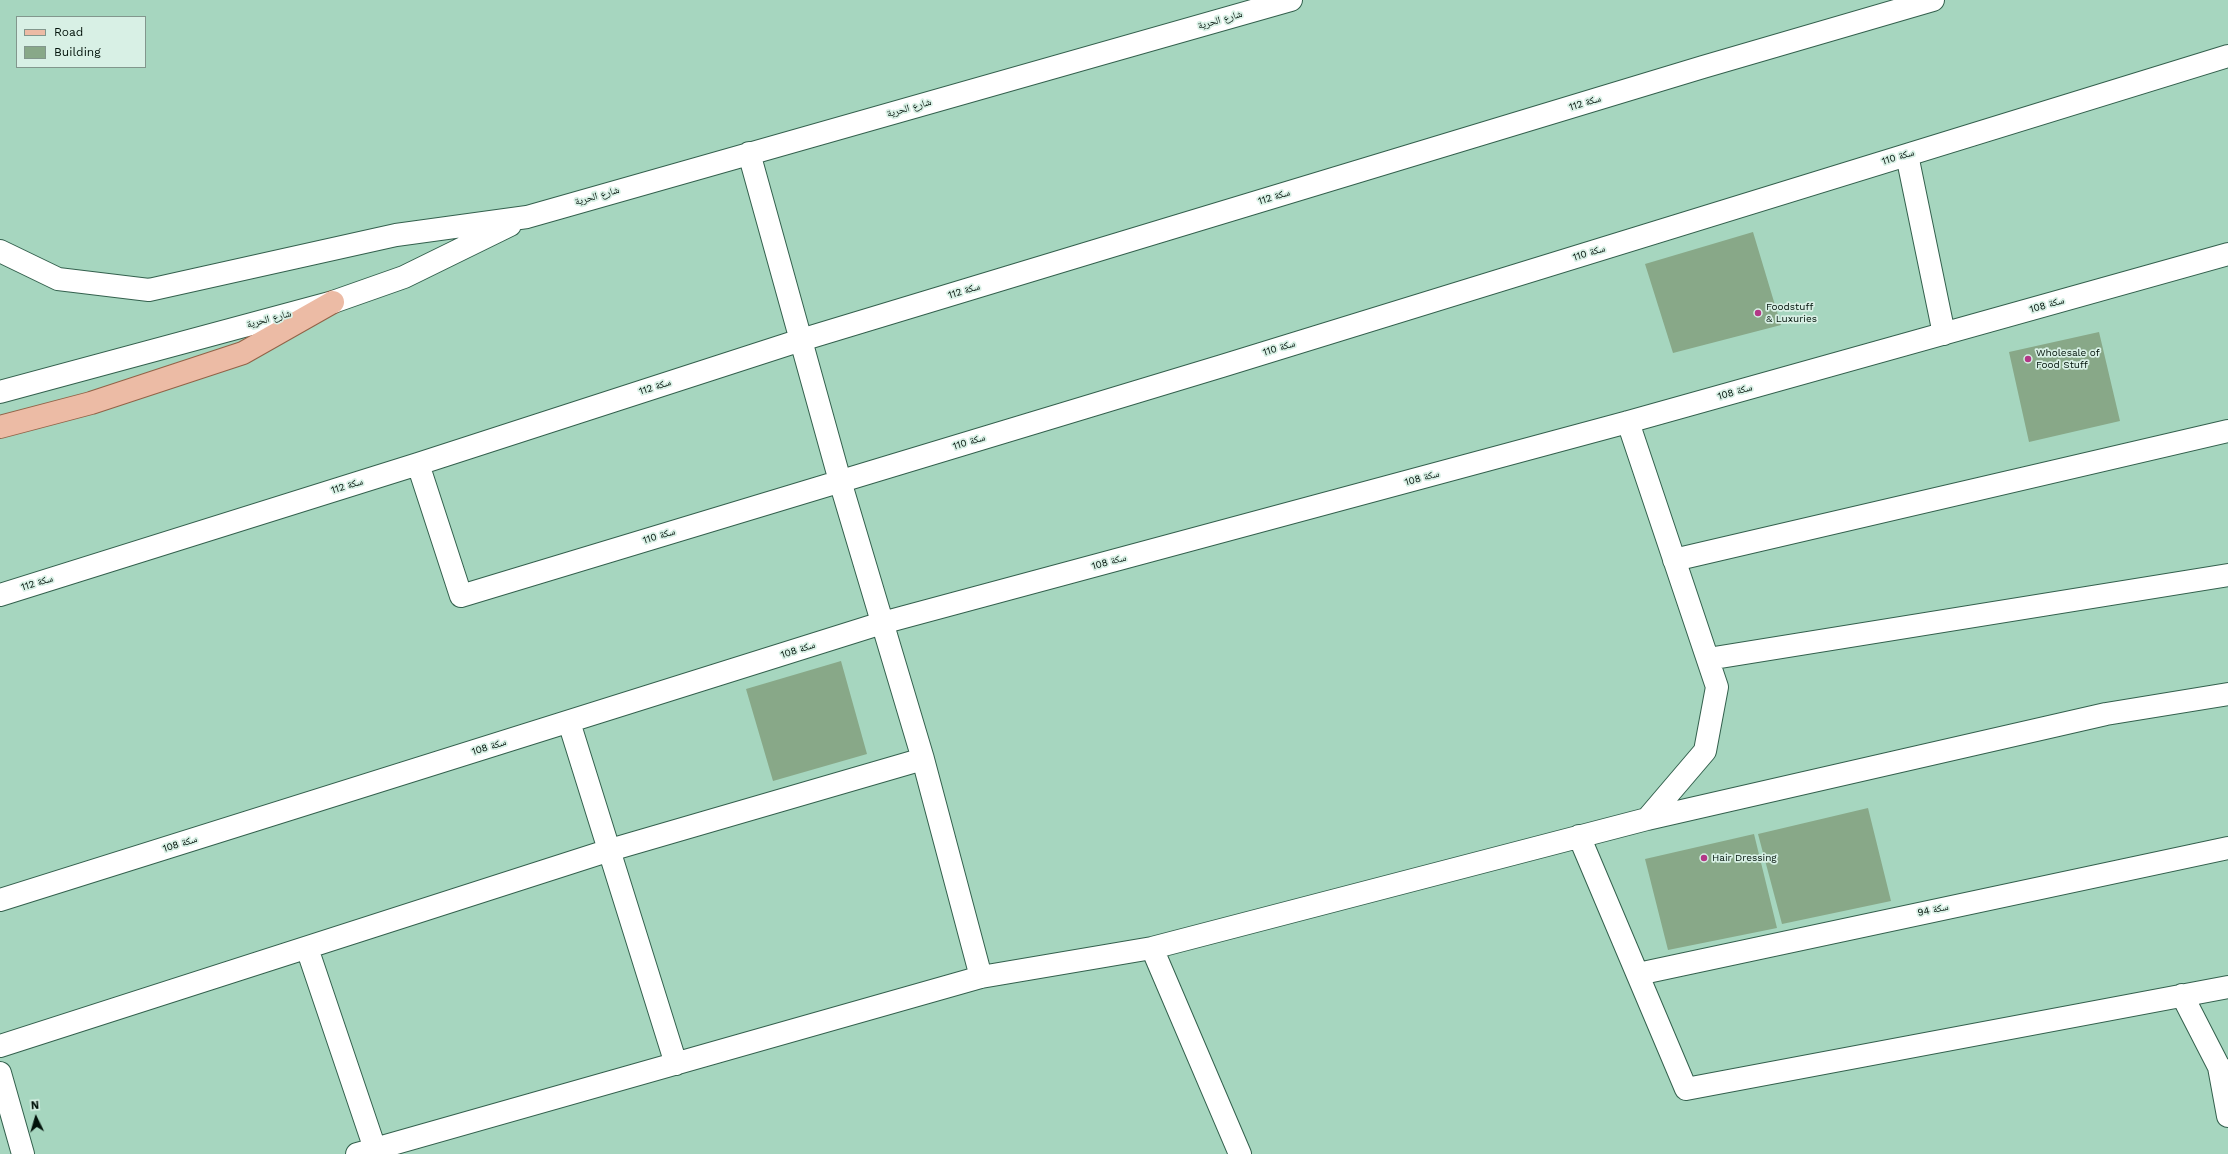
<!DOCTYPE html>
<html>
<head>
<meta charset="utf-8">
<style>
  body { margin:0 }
  #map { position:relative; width:2228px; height:1154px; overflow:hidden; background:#a6d6bf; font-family:"Work Sans",sans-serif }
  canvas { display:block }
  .legend { position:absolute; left:16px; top:16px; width:130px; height:52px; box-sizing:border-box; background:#d8f0e5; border:1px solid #82978d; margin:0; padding:5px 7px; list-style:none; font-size:12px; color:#011109 }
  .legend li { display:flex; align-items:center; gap:8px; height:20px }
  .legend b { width:20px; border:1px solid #82978d }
  .north { position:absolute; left:16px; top:1098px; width:40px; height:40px; -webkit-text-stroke:3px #d8f0e5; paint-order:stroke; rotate:355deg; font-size:11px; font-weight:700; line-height:16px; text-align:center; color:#011109 }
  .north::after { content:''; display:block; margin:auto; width:14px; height:18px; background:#011109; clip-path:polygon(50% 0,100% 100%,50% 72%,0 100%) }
</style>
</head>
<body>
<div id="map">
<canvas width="2228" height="1154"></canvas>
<ul class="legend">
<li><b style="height:5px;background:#ecbba5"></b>Road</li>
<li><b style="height:11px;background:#88a888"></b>Building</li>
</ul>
<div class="north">N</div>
</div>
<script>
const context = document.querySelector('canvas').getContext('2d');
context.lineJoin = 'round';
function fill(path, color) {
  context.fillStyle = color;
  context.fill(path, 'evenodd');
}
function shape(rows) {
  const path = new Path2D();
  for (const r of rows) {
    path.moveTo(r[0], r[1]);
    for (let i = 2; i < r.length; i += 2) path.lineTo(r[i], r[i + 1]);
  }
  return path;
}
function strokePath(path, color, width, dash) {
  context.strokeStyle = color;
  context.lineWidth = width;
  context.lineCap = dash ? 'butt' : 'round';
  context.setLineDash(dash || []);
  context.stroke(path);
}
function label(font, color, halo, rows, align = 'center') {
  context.font = font + ' "Work Sans","Noto Naskh Arabic",sans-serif';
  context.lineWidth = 3.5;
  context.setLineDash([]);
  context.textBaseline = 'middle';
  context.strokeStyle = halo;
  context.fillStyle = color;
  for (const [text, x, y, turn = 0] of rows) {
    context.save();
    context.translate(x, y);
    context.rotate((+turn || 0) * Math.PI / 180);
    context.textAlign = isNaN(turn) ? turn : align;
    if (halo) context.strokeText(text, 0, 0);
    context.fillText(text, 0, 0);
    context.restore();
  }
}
const building = shape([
  [1753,232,1781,325,1673,353,1645,264],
  [2099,332,2120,421,2029,442,2009,352],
  [841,661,867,754,773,781,746,689],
  [1868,808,1891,901,1782,924,1758,834],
  [1754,834,1777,928,1668,950,1645,859]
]);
const minor = shape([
  [749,153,840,481,923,759,981,977],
  [1907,155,1944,334],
  [0,251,58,279,149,290,396,235,527,217,1291,0],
  [0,392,333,302,404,277,510,225],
  [1628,422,1717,687,1705,751,1647,819],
  [418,464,461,596,1222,366,2228,56],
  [1674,560,2228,431],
  [0,595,418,464,801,340,1703,67,1933,0],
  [1708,659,2228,575],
  [569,722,676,1064],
  [1579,836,1686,1089,2228,987],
  [0,900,882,623,1628,422,2228,254],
  [307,948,375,1149],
  [1152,948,1240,1154],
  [1638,974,2228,848],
  [2182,995,2219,1067,2228,1072],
  [0,1046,610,850,923,759],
  [2219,1067,2228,1116],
  [0,1073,23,1154],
  [357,1154,981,977,1152,948,1647,819,2106,714,2228,694]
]);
const major = shape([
  [0,427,91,403,243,353,333,302]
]);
const markers = [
  [1758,313,4,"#b33787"],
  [2028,359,4,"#b33787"],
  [1704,858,4,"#b33787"]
];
const streetNames = [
  ["شارع الحرية",1220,20,-16],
  ["سكة 112",1585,103,-17],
  ["شارع الحرية",909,108,-16],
  ["سكة 110",1898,157,-17],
  ["شارع الحرية",597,196,-16],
  ["سكة 112",1274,197,-17],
  ["سكة 110",1589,253,-17],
  ["سكة 112",964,291,-17],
  ["سكة 108",2047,305,-16],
  ["شارع الحرية",269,319,-15],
  ["سكة 110",1279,348,-17],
  ["سكة 112",655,387,-18],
  ["سكة 108",1735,392,-16],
  ["سكة 110",969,442,-17],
  ["سكة 108",1422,478,-15],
  ["سكة 112",347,486,-17],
  ["سكة 110",659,536,-17],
  ["سكة 108",1109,562,-15],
  ["سكة 112",37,583,-17],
  ["سكة 108",798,650,-18],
  ["سكة 108",489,747,-17],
  ["سكة 108",180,844,-17],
  ["سكة 94",1933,910,-12]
];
const poiNames = [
  ["Foodstuff",1766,307],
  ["& Luxuries",1766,319],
  ["Wholesale of",2036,353],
  ["Food Stuff",2036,365],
  ["Hair Dressing",1712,858]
];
fill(building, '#88a888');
strokePath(minor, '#33604d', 24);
strokePath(major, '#916247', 24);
strokePath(minor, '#fff', 22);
strokePath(major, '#ecbba5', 22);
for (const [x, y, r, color] of markers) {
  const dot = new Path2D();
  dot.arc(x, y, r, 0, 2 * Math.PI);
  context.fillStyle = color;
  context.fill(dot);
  strokePath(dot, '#d8f0e5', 1.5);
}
label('10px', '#011109', '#d8f0e5', streetNames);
label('10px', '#011109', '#d8f0e5', poiNames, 'left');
</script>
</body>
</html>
